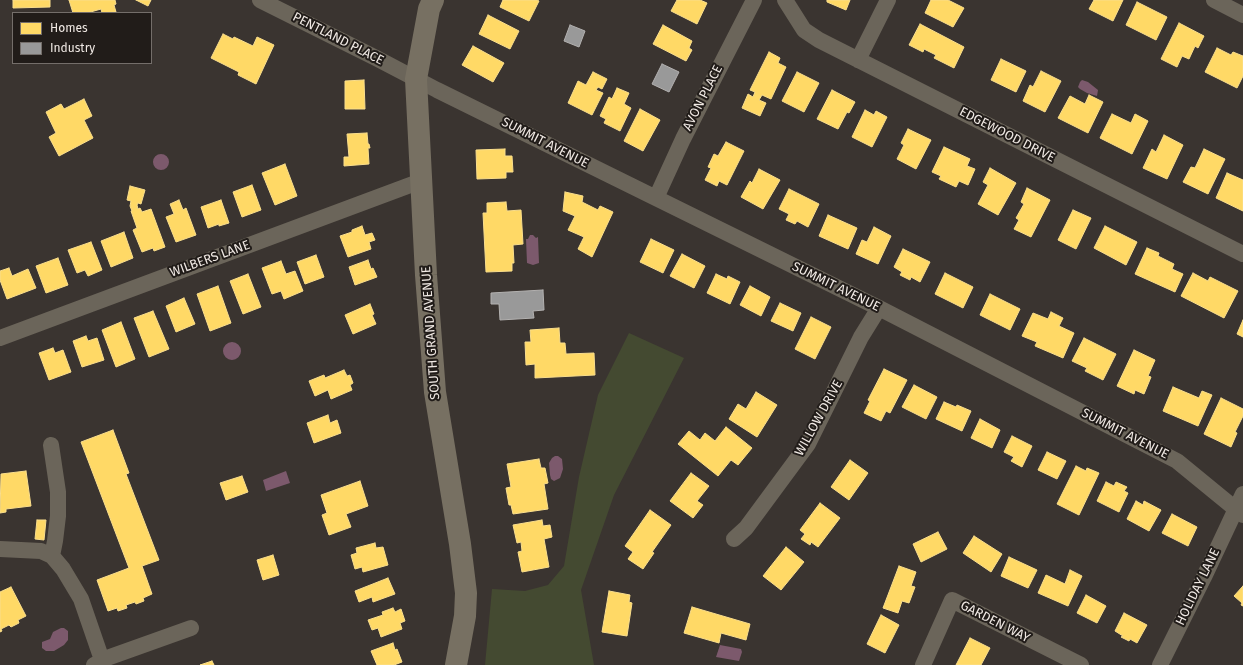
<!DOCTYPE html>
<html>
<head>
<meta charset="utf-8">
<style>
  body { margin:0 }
  #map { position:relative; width:1243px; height:665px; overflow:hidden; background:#3a3430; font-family:"Fira Sans",sans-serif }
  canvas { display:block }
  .legend { position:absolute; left:12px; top:12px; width:140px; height:52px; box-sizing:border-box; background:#211c19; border:1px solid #746e6a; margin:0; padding:5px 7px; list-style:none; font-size:12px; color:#f0e9e4 }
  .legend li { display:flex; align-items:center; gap:8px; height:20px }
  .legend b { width:20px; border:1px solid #746e6a }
</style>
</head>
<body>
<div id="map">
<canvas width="1243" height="665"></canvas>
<ul class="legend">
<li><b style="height:11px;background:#ffd966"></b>Homes</li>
<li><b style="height:11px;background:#999"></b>Industry</li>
</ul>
</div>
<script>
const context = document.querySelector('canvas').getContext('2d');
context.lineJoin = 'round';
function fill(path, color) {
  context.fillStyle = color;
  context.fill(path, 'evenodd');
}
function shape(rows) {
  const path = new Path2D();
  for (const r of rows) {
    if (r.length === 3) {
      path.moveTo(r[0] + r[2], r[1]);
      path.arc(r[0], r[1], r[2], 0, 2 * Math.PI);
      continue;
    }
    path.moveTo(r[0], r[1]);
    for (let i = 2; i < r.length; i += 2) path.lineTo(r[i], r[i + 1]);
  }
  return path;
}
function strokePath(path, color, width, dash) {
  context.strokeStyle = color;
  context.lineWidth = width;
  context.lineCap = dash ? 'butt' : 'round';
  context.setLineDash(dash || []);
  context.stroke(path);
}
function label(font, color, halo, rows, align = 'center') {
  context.font = font + ' "Fira Sans",sans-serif';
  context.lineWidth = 4;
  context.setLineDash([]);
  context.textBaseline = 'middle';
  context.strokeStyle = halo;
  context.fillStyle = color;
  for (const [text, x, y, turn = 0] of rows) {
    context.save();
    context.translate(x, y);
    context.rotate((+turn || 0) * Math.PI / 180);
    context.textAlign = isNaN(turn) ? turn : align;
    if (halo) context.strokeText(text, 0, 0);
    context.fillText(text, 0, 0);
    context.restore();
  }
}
const green = shape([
  [629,333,684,358,614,495,581,590,594,665,485,665,492,589,525,591,548,585,564,566,579,477,598,395]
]);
const water = shape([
  [1082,80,1088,82,1098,90,1097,96,1087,93,1080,89,1078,87,1080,82],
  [161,162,8],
  [530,235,533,235,536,238,538,237,539,263,533,265,527,263,526,239,528,239],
  [232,351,9],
  [555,456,558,456,562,459,563,469,560,478,554,481,551,479,550,475,549,463,552,458],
  [286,471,290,483,266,491,263,480],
  [61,628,64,628,68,631,68,640,64,645,54,651,46,651,42,648,42,642,50,639,53,632],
  [720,645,741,649,742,652,739,661,716,657]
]);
const homes = shape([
  [13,0,50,0,50,7,13,8,13,0],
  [69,0,115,0,116,4,114,5,116,12,102,13,101,9,87,13,73,13,69,0],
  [136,0,151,0,148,6,136,0],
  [503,0,537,0,539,1,529,21,500,7,503,0],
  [677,0,700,0,707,3,697,24,671,11,677,0],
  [827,0,850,0,846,10,827,2,827,0],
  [931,0,948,0,964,8,953,27,925,13,931,0],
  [1094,0,1123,0,1113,21,1089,9,1094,0],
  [1137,2,1167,17,1156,40,1126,25,1137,2],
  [488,15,519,31,510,49,479,34,488,15],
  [1179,23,1204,36,1198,48,1195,46,1189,59,1182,56,1177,67,1161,59,1179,23],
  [920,24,964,47,954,68,934,58,936,55,924,49,923,52,909,45,920,24],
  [663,25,692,41,689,48,692,50,686,61,653,44,663,25],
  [223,34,233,39,234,37,253,46,257,37,274,45,256,84,238,75,239,72,211,58,223,34],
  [473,46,504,63,493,82,462,65,473,46],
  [1217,48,1231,55,1233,52,1243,56,1243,76,1237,88,1205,72,1217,48],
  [769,52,780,58,778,63,786,67,771,99,762,95,759,100,766,103,760,116,742,108,748,94,753,97,755,92,750,90,769,52],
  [1001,59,1026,71,1016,92,991,80,1001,59],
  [1041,71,1061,81,1045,112,1023,101,1030,85,1033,87,1041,71],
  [593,72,607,79,602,89,598,87,596,90,603,93,592,115,568,103,578,81,586,85,593,72],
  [797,72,819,83,804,112,782,101,797,72],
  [364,80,365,109,345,109,345,81,364,80],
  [617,88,629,93,624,104,631,108,620,131,604,123,606,119,600,116,609,97,612,99,617,88],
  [832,90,855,102,849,113,847,112,838,129,817,119,832,90],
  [1089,95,1103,102,1088,133,1058,118,1070,96,1085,104,1089,95],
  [84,99,92,116,84,120,93,138,59,156,49,137,56,133,46,112,61,104,64,109,84,99],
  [640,109,660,120,643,151,624,141,640,109],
  [865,110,874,115,876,111,887,117,872,147,852,137,865,110],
  [1112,114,1131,123,1135,114,1148,121,1132,154,1100,138,1112,114],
  [908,129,931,140,916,169,897,159,904,145,901,143,908,129],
  [367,133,368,144,369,144,370,148,368,148,369,164,344,166,344,157,349,157,347,134,367,133],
  [1164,135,1183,145,1167,179,1143,168,1152,149,1156,152,1164,135],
  [726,142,744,151,727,185,719,181,717,186,705,180,711,168,708,167,714,154,718,156,726,142],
  [944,147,970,159,967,166,975,169,968,185,959,181,956,187,939,179,941,176,932,172,944,147],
  [505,149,505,156,512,156,513,172,506,172,506,178,477,179,476,150,505,149],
  [1204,149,1225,159,1208,194,1183,182,1191,167,1195,168,1204,149],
  [285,164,297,196,275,205,262,173,285,164],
  [990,168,1016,183,998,215,978,204,988,185,983,182,990,168],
  [759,169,780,180,763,209,741,197,750,181,752,183,759,169],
  [1227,173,1243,180,1243,211,1216,198,1227,173],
  [252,185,261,210,242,217,233,192,252,185],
  [130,186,145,190,141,204,138,203,137,205,138,209,140,208,142,212,151,209,165,247,154,251,153,248,142,252,133,230,137,228,131,211,132,211,130,206,131,201,127,200,130,186],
  [1027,188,1050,200,1031,237,1014,229,1019,220,1016,218,1024,204,1021,202,1027,188],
  [789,189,819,204,808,227,797,221,795,224,786,220,789,214,779,209,789,189],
  [565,192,583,196,582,202,598,210,600,206,613,212,592,257,578,249,584,237,568,230,575,216,563,211,565,192],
  [179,200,183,210,186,208,196,235,176,242,166,217,174,214,170,204,179,200],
  [221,200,229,223,219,226,219,224,208,228,201,207,221,200],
  [506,202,507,211,521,210,523,244,513,245,514,263,512,263,512,271,486,272,483,213,487,213,487,203,506,202],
  [1073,210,1091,218,1076,249,1058,240,1073,210],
  [828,215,857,228,848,249,819,236,828,215],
  [362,226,365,235,372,233,375,240,369,242,371,249,348,257,340,236,352,232,352,230,362,226],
  [1105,226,1137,242,1126,265,1094,248,1105,226],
  [874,227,891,236,878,264,856,254,862,240,867,242,874,227],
  [124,232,133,258,111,267,101,241,124,232],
  [651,239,674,250,663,273,640,262,651,239],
  [91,242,102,270,88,276,85,270,77,273,68,250,91,242],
  [1147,248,1159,253,1158,256,1174,264,1172,269,1183,274,1175,292,1135,274,1147,248],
  [903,249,930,262,920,282,911,277,910,280,900,275,902,272,894,267,903,249],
  [682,254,705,266,694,288,670,276,682,254],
  [316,255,324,277,305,284,297,262,316,255],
  [58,258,68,285,46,293,36,266,58,258],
  [368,260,371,269,373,268,377,277,355,285,349,267,368,260],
  [281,261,286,274,295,271,303,291,284,299,281,291,272,294,262,268,281,261],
  [9,268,12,276,28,269,36,288,7,299,0,280,0,271,9,268],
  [945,273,973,287,963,308,935,294,945,273],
  [1193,273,1208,281,1210,277,1238,291,1224,318,1181,296,1193,273],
  [248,274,261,307,243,314,230,281,248,274],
  [716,274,727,279,728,276,740,282,730,304,707,293,716,274],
  [218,286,231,323,210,331,197,294,218,286],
  [750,286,770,297,761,316,740,305,750,286],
  [990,294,1020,309,1010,330,980,315,990,294],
  [184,298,195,324,176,332,166,306,184,298],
  [780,303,801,313,793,331,771,321,780,303],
  [370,304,374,314,372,315,376,324,353,334,345,315,370,304],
  [153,311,169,349,149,357,134,318,153,311],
  [1051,312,1063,318,1059,326,1074,333,1063,358,1035,346,1037,342,1022,336,1033,313,1048,319,1051,312],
  [811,317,831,327,815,359,795,349,811,317],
  [1243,320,1243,337,1237,334,1243,320],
  [121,322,135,359,116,367,102,330,121,322],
  [559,328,560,343,565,343,566,354,594,353,595,375,535,378,535,364,526,365,525,342,531,342,530,330,559,328],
  [86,336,88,341,97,338,104,360,82,367,73,341,86,336],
  [1084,338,1116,354,1103,380,1085,371,1087,368,1072,361,1084,338],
  [53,348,55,353,63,350,71,372,49,380,39,353,53,348],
  [1134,350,1155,360,1148,376,1151,377,1144,394,1135,390,1134,394,1117,386,1134,350],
  [884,369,907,380,890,413,886,411,881,421,864,413,870,401,868,400,884,369],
  [344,370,347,376,350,375,353,383,350,385,352,390,331,399,328,390,315,396,309,381,324,375,325,378,344,370],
  [914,385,937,397,926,419,902,407,914,385],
  [1173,387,1199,398,1202,391,1212,395,1198,426,1163,411,1173,387],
  [756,392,777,405,757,437,729,419,738,404,746,409,756,392],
  [1221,398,1243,409,1243,416,1235,432,1237,433,1231,447,1204,434,1221,398],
  [944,402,956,407,957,405,971,411,962,431,936,419,944,402],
  [328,415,330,423,337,420,341,433,314,443,307,423,328,415],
  [980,419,1000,430,992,448,971,438,980,419],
  [726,427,752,448,738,465,731,460,718,476,678,444,689,431,700,440,705,433,715,441,726,427],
  [113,430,129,473,126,474,159,560,142,566,152,594,143,598,144,601,136,604,135,602,126,605,127,608,118,611,117,608,108,611,97,580,129,568,81,442,113,430],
  [1012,436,1032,446,1022,467,1011,461,1014,457,1004,452,1012,436],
  [1047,452,1066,461,1057,479,1038,470,1047,452],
  [539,459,541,468,545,468,548,483,544,484,548,509,513,514,511,505,509,505,506,488,511,487,507,464,539,459],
  [850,460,868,473,849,500,831,487,850,460],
  [1076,466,1086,471,1087,468,1099,473,1079,515,1057,504,1076,466],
  [26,471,31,506,6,509,6,512,0,513,1,474,26,471],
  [691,473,709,486,697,501,703,505,693,518,670,501,691,473],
  [242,476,248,492,226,500,220,483,242,476],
  [360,481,368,506,346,514,351,527,329,535,322,515,327,513,321,495,360,481],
  [1106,482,1114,486,1116,482,1127,487,1124,491,1128,493,1119,512,1097,501,1106,482],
  [1136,501,1143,505,1144,501,1161,510,1149,531,1127,519,1136,501],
  [820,503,840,518,818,547,811,542,810,545,801,539,805,534,800,530,820,503],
  [650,510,671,525,652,552,654,553,643,569,628,559,633,552,625,546,650,510],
  [1172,514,1197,527,1188,546,1162,533,1172,514],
  [37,520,46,520,44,540,35,539,37,520],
  [542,520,543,526,550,525,552,537,544,539,549,567,522,572,518,552,522,551,521,542,517,543,513,525,542,520],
  [938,532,947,549,921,562,913,544,938,532],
  [974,536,1002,554,991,572,963,553,974,536],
  [375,543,376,548,383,547,388,565,363,572,362,567,355,569,351,555,357,553,356,548,375,543],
  [786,547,804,562,781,590,763,576,786,547],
  [273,555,279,575,263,580,257,560,273,555],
  [1009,557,1037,570,1028,588,1001,576,1009,557],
  [899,566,916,572,911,586,915,587,909,603,902,601,898,613,883,608,899,566],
  [1070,570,1082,576,1068,606,1038,593,1046,575,1065,584,1070,570],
  [388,578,395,594,373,602,372,597,359,602,355,591,388,578],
  [1243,586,1243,606,1241,605,1242,603,1234,596,1243,586],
  [11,587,26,616,18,620,19,623,11,627,9,625,1,629,2,631,0,632,0,592,11,587],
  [609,591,630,595,629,602,632,603,627,636,602,632,609,591],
  [1086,595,1106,606,1097,623,1077,613,1086,595],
  [692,607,750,624,746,640,721,633,719,643,684,633,692,607],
  [393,608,395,612,401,609,405,621,400,623,402,629,381,637,378,628,372,630,368,620,383,615,382,612,393,608],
  [1124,613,1147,625,1137,643,1130,639,1129,641,1121,637,1123,636,1115,631,1124,613],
  [881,615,899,625,885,653,867,644,881,615],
  [970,638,990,648,981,665,956,665,970,638],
  [393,643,395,650,397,649,402,662,394,665,377,665,371,651,393,643],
  [212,661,214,665,200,665,212,661]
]);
const industry = shape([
  [570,25,585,31,579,47,564,41,570,25],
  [662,64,679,72,669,92,652,84,662,64],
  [543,290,544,310,533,311,534,318,500,320,499,304,491,304,491,293,543,290]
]);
const street = shape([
  [260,0,376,58,437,90,879,308,1177,461,1243,515],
  [785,0,804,30,819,40,1243,254],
  [1214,0,1243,15],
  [858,60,888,0],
  [656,198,683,139,754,0],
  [0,338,421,181],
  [51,445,58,492,58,516,55,541,52,556],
  [734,539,746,528,808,444,861,337,879,308],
  [0,549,41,551,52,556,63,569,81,599,102,660],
  [94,665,107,658,191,628],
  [923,665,952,600,1081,665],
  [1160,665,1204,577,1243,494]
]);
const secondary = shape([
  [433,0,429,9,416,79,426,275,435,392,460,544,466,593,465,616,456,665]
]);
const streetNames = [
  ["PENTLAND PLACE",338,39,27],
  ["AVON PLACE",703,98,-63],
  ["EDGEWOOD DRIVE",1007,135,27],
  ["SUMMIT AVENUE",545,143,27],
  ["WILBERS LANE",210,259,-20],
  ["SUMMIT AVENUE",836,287,26],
  ["SOUTH GRAND AVENUE",431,333,-94],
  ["WILLOW DRIVE",819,418,-61],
  ["SUMMIT AVENUE",1125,434,27],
  ["HOLIDAY LANE",1198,587,-64],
  ["GARDEN WAY",995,622,27]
];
fill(green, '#444a31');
fill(water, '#7c596c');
fill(homes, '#ffd966');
strokePath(homes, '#fade8c', 1);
fill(industry, '#999');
strokePath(industry, '#b3b1b0', 1);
strokePath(street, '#6b655a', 16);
strokePath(secondary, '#777062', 22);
label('13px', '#f0e9e4', '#211c19', streetNames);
</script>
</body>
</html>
